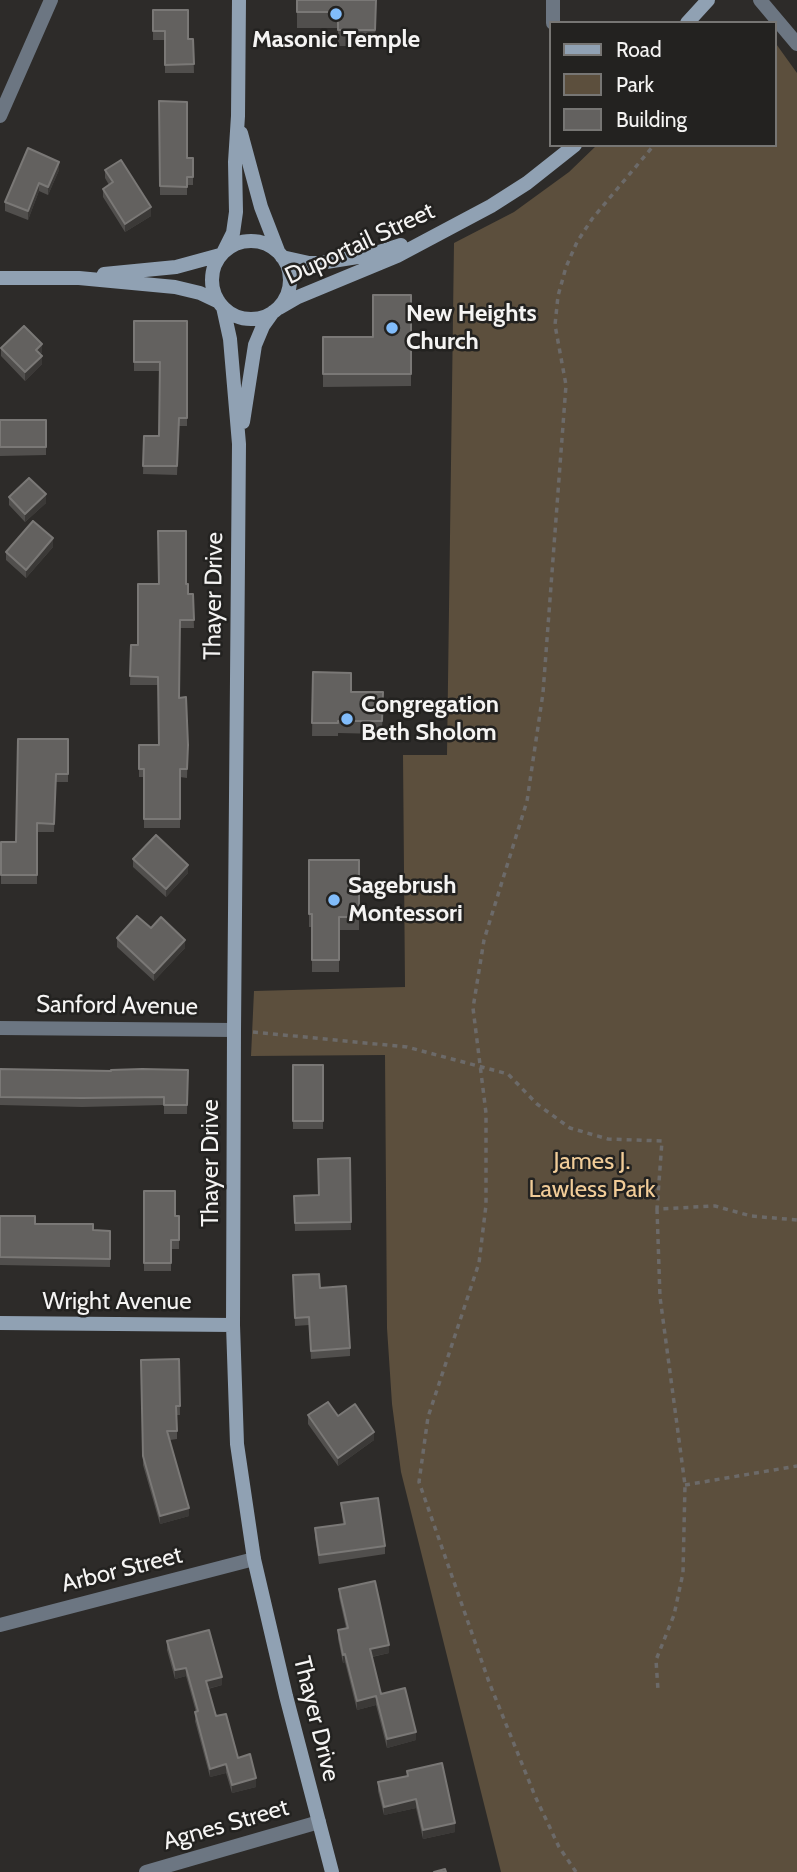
<!DOCTYPE html>
<html>
<head>
<meta charset="utf-8">
<style>
  body { margin:0 }
  #map { position:relative; width:797px; height:1872px; overflow:hidden; background:#2d2b29; font-family:Cabin,sans-serif }
  canvas { display:block }
  .legend { position:absolute; left:549px; top:21px; width:228px; height:126px; box-sizing:border-box; background:#232220; border:2px solid #777674; margin:0; padding:9px 12px; list-style:none; font-size:21px; color:#f5f4f3 }
  .legend li { display:flex; align-items:center; gap:14px; height:35px }
  .legend b { width:35px; border:2px solid #777674 }
</style>
</head>
<body>
<div id="map">
<canvas width="797" height="1872"></canvas>
<ul class="legend">
<li><b style="height:9px;background:#90a1b3"></b>Road</li>
<li><b style="height:19px;background:#5c4f3d"></b>Park</li>
<li><b style="height:19px;background:#63615f"></b>Building</li>
</ul>
</div>
<script>
const context = document.querySelector('canvas').getContext('2d');
context.lineJoin = 'round';
function fill(path, color) {
  context.fillStyle = color;
  context.fill(path, 'evenodd');
}
function shape(rows) {
  const path = new Path2D();
  for (const r of rows) {
    if (r.length === 3) {
      path.moveTo(r[0] + r[2], r[1]);
      path.arc(r[0], r[1], r[2], 0, 2 * Math.PI);
      continue;
    }
    path.moveTo(r[0], r[1]);
    for (let i = 2; i < r.length; i += 2) path.lineTo(r[i], r[i + 1]);
  }
  return path;
}
function strokePath(path, color, width, dash) {
  context.strokeStyle = color;
  context.lineWidth = width;
  context.lineCap = dash ? 'butt' : 'round';
  context.setLineDash(dash || []);
  context.stroke(path);
}
function label(font, color, halo, rows, align = 'center') {
  context.font = font + ' Cabin,sans-serif';
  context.lineWidth = 5;
  context.setLineDash([]);
  context.textBaseline = 'middle';
  context.strokeStyle = halo;
  context.fillStyle = color;
  for (const [text, x, y, turn = 0] of rows) {
    context.save();
    context.translate(x, y);
    context.rotate((+turn || 0) * Math.PI / 180);
    context.textAlign = isNaN(turn) ? turn : align;
    if (halo) context.strokeText(text, 0, 0);
    context.fillText(text, 0, 0);
    context.restore();
  }
}
const green = shape([
  [774,41,797,73,797,1872,501,1872,401,1472,392,1404,387,1328,385,1055,251,1056,254,991,405,987,403,755,447,755,454,243,514,212,569,172,597,145,774,145]
]);
const path = shape([
  [736,23,736,21],
  [253,1032,407,1047,508,1074,537,1104,570,1128,608,1139,662,1141,657,1209,715,1206,751,1216,797,1220],
  [657,1209,660,1297,685,1485,683,1573,674,1615,656,1660,658,1690],
  [685,1485,797,1466],
  [576,1872,559,1847,535,1796,489,1682,419,1482,428,1417,479,1263,486,1205,486,1113,473,1008,484,940,527,801,543,693,566,385,555,325,558,296,566,267,577,242,592,219,654,145]
]);
const street = shape([
  [760,0,797,44],
  [553,23,553,0],
  [0,116,51,0],
  [0,1028,234,1030],
  [0,1625,254,1559],
  [146,1872,319,1822]
]);
const secondary = shape([
  [687,23,708,0],
  [241,133,261,207,278,251],
  [251,280,39],
  [224,251,233,233,236,212,235,162,238,116,239,0],
  [282,257,309,263,320,263,370,255,401,245],
  [104,274,176,267,220,255],
  [0,278,79,278,175,287,200,293,219,302],
  [223,307,230,339,239,444,234,1030,233,1325,237,1444,254,1559,286,1696,332,1872],
  [279,308,298,297,397,256,491,206,527,183,575,145],
  [243,422,255,345,263,326,273,312],
  [0,1323,233,1325]
]);
const wall = shape([
  [297,0,376,0,375,46,338,46,338,28,297,28],
  [153,10,188,39,193,39,194,73,165,73,165,40,153,40],
  [159,101,187,158,193,158,193,185,187,185,187,195,160,195],
  [59,170,48,195,39,191,28,220,5,211,5,202],
  [105,170,151,216,125,232,103,197,103,189,109,185,105,178],
  [411,295,411,386,323,387,323,337,373,337],
  [134,321,187,321,187,426,179,426,177,475,143,474,144,436,159,436,160,371,134,371],
  [1,348,42,352,40,354,42,364,25,381,1,356],
  [0,420,46,420,46,455,0,456],
  [9,497,46,503,25,522,9,505],
  [53,547,26,578,6,560,6,552],
  [186,584,188,594,193,594,194,628,180,628,179,698,188,745,187,778,180,777,180,828,144,828,144,777,139,777,139,745,159,745,158,685,130,685,131,645,138,645],
  [313,672,351,692,383,692,382,734,338,733,338,736,312,736],
  [68,739,68,782,56,782,54,832,37,832,37,884,1,884,1,842,16,842],
  [133,859,188,873,166,897,133,867],
  [309,860,359,860,359,930,339,930,339,972,312,972,312,927,309,927],
  [151,928,185,948,154,981,117,947,117,938],
  [293,1065,323,1065,323,1129,293,1129],
  [0,1069,111,1071,188,1070,187,1114,164,1114,164,1105,82,1107,0,1105],
  [350,1158,351,1230,295,1231,294,1196,319,1195],
  [144,1191,175,1216,179,1216,179,1249,171,1249,171,1271,144,1271],
  [0,1216,35,1224,93,1230,110,1231,110,1267,0,1265],
  [293,1275,320,1288,350,1348,350,1356,311,1359,309,1325,295,1326],
  [179,1359,180,1415,177,1415,177,1439,170,1440,189,1516,160,1524,143,1465,141,1360],
  [308,1415,374,1440,338,1466,308,1424],
  [341,1503,385,1546,385,1554,319,1564,315,1537,315,1528,343,1524],
  [339,1589,389,1653,372,1657,381,1694,416,1740,387,1748,376,1705,357,1710,345,1662,343,1663,338,1639,338,1630,346,1628,339,1597],
  [167,1641,222,1685,208,1689,216,1716,238,1758,256,1787,232,1793,226,1773,210,1777,195,1721,196,1712,186,1676,175,1679,167,1650],
  [407,1771,455,1832,423,1839,416,1808,384,1815,378,1791,378,1782,407,1776]
]);
const shadedWall = shape([
  [59,162,59,170,48,195,48,187],
  [39,183,39,191,28,220,28,211],
  [151,207,151,216,125,232,125,224],
  [42,344,42,352,36,358,36,350],
  [42,356,42,364,25,381,25,372],
  [46,494,46,503,25,522,25,514],
  [53,538,53,547,26,578,26,570],
  [188,865,188,873,166,897,166,889],
  [185,940,185,948,154,981,154,973],
  [374,1432,374,1440,338,1466,338,1458],
  [189,1508,189,1516,160,1524,160,1516],
  [389,1645,389,1653,370,1657,370,1649],
  [345,1654,345,1662,343,1663,343,1655],
  [186,1668,186,1676,175,1679,175,1670],
  [222,1677,222,1685,206,1689,206,1681],
  [376,1696,376,1705,357,1710,357,1701],
  [416,1732,416,1740,387,1748,387,1739],
  [226,1764,226,1773,210,1777,210,1769],
  [256,1778,256,1787,232,1793,232,1785],
  [416,1799,416,1808,384,1815,384,1807],
  [455,1823,455,1832,423,1839,423,1830]
]);
const building = shape([
  [297,0,376,0,375,30,338,30,338,12,297,12,297,0],
  [153,10,188,10,188,39,193,39,194,64,165,65,165,31,153,31,153,10],
  [159,101,187,102,187,158,193,158,193,177,187,177,187,187,160,186,159,101],
  [28,148,59,162,48,187,39,183,28,211,5,202,28,148],
  [121,160,151,207,125,224,103,189,113,182,105,170,121,160],
  [373,295,411,295,411,374,323,374,323,337,373,337,373,295],
  [134,321,187,321,187,418,179,418,177,466,143,466,144,436,159,436,160,362,134,362,134,321],
  [24,326,42,344,36,350,42,356,25,372,1,348,24,326],
  [0,420,46,420,46,447,0,447,0,420],
  [29,478,46,494,25,514,9,497,29,478],
  [33,521,53,538,26,570,6,552,33,521],
  [158,531,186,531,186,584,188,584,188,594,193,594,194,620,180,620,179,698,186,697,188,745,187,769,180,769,180,819,144,819,144,769,139,769,139,745,159,745,158,677,130,676,131,645,138,645,138,584,159,584,158,531],
  [313,672,351,673,351,692,383,692,382,721,338,721,338,723,312,723,313,672],
  [18,739,68,739,68,774,56,774,54,824,37,823,37,875,1,875,1,842,16,842,18,739],
  [156,835,188,865,166,889,133,859,156,835],
  [309,860,359,860,359,917,339,917,339,960,312,960,312,914,309,914,309,860],
  [137,916,151,928,161,917,185,940,154,973,117,938,137,916],
  [293,1065,323,1065,323,1121,293,1121,293,1065],
  [0,1069,111,1071,111,1070,142,1069,188,1070,187,1105,164,1105,164,1097,82,1098,0,1097,0,1069],
  [350,1158,351,1222,295,1223,294,1196,319,1195,318,1159,350,1158],
  [144,1191,175,1191,175,1216,179,1216,179,1240,171,1240,171,1263,144,1263,144,1191],
  [0,1216,35,1216,35,1224,93,1224,93,1230,110,1231,110,1259,0,1257,0,1216],
  [319,1274,320,1288,346,1286,350,1348,311,1351,309,1317,295,1318,293,1275,319,1274],
  [179,1359,180,1406,176,1406,177,1431,167,1431,189,1508,160,1516,143,1456,141,1360,179,1359],
  [328,1402,338,1416,355,1404,374,1432,338,1458,308,1415,328,1402],
  [378,1498,385,1546,319,1555,315,1528,345,1524,341,1503,378,1498],
  [375,1581,389,1645,370,1649,381,1694,405,1688,416,1732,387,1739,376,1696,357,1701,345,1654,343,1655,338,1630,348,1628,339,1589,375,1581],
  [209,1630,222,1677,206,1681,216,1716,226,1714,238,1758,250,1754,256,1778,232,1785,226,1764,210,1769,195,1712,198,1711,186,1668,175,1670,167,1641,209,1630],
  [442,1763,455,1823,423,1830,416,1799,384,1807,378,1782,408,1776,407,1771,442,1763],
  [445,1869,446,1872,434,1872,445,1869]
]);
const markers = [
  [336,14,7,"#81bcfa"],
  [392,328,7,"#81bcfa"],
  [347,719,7,"#81bcfa"],
  [334,900,7,"#81bcfa"]
];
const poiNames = [
  ["Masonic Temple",336,40,"center"],
  ["New Heights",406,314],
  ["Church",406,342],
  ["Congregation",361,705],
  ["Beth Sholom",361,733],
  ["Sagebrush",348,886],
  ["Montessori",348,914]
];
const streetNames = [
  ["Duportail Street",360,244,-25],
  ["Thayer Drive",214,596,-89],
  ["Sanford Avenue",117,1006,1],
  ["Thayer Drive",211,1163,-90],
  ["Wright Avenue",117,1302],
  ["Arbor Street",122,1570,-14],
  ["Thayer Drive",316,1719,76],
  ["Agnes Street",226,1825,-16]
];
const parkNames = [
  ["James J.",592,1162],
  ["Lawless Park",592,1190]
];
fill(green, '#5c4f3d');
strokePath(path, '#6c6a69', 3.5, [5, 5]);
strokePath(street, '#6c7682', 14);
strokePath(secondary, '#90a1b3', 14);
fill(wall, '#514f4d');
fill(shadedWall, '#3b3937');
fill(building, '#63615f');
strokePath(building, '#7a7876', 2);
for (const [x, y, r, color] of markers) {
  const dot = new Path2D();
  dot.arc(x, y, r, 0, 2 * Math.PI);
  context.fillStyle = color;
  context.fill(dot);
  strokePath(dot, '#232220', 2.5);
}
label('bold 24px', '#f5f4f3', '#232220', poiNames, 'left');
label('24px', '#f5f4f3', '#232220', streetNames);
label('24px', '#f1cc98', '#232220', parkNames);
</script>
</body>
</html>
